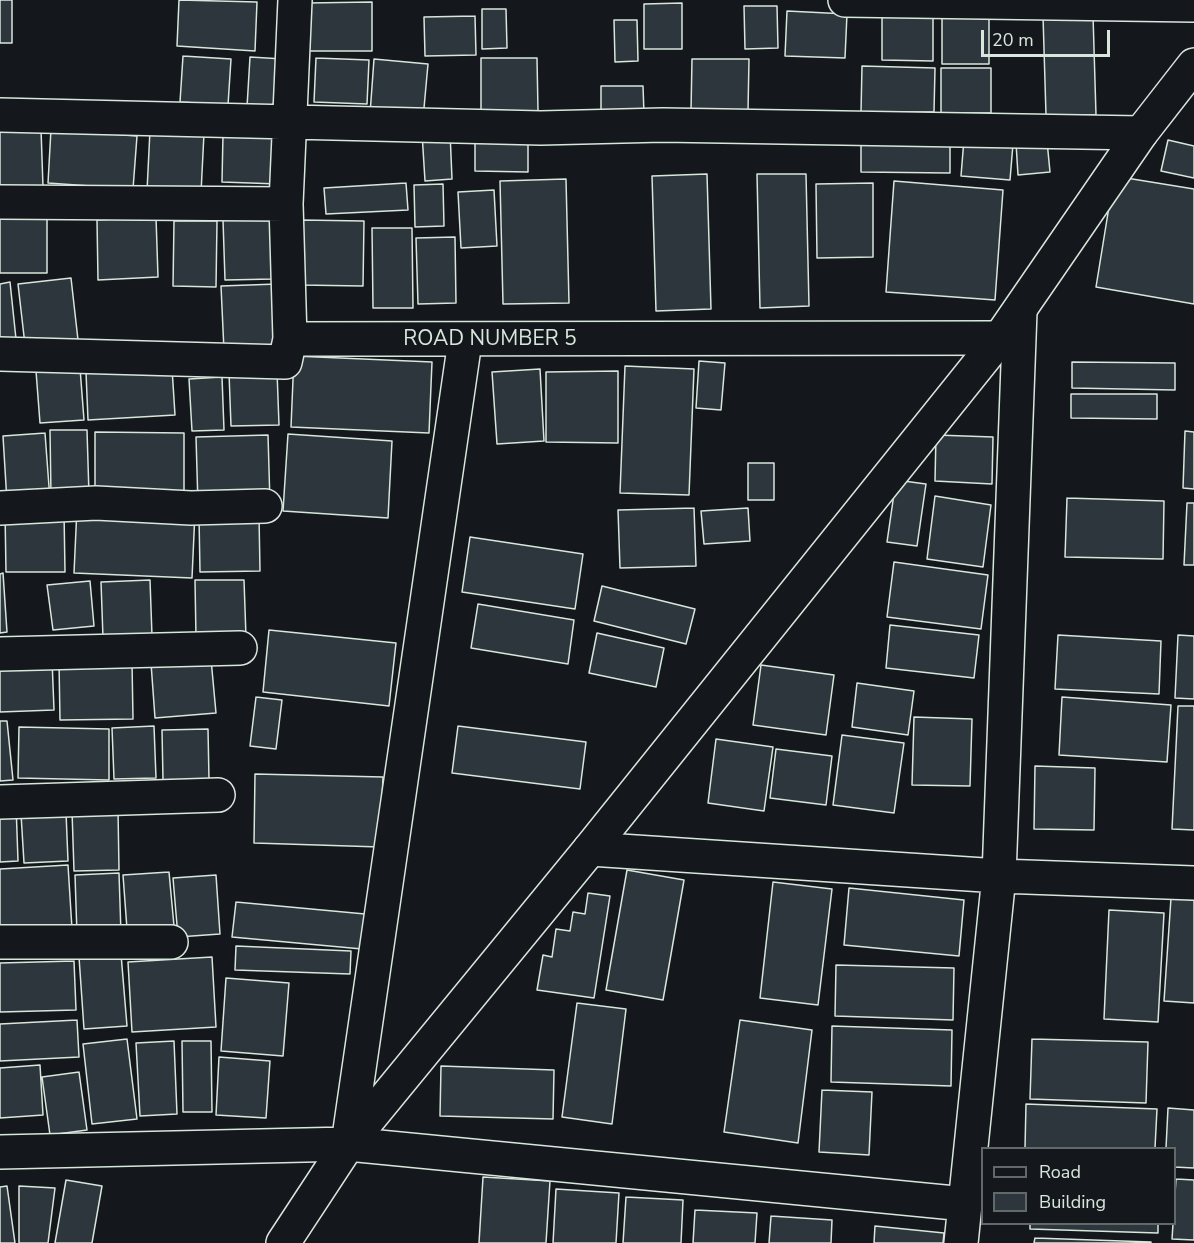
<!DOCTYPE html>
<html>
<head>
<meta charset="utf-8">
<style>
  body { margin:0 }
  #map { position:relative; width:1194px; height:1243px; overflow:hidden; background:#14181c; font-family:"Nunito Sans",sans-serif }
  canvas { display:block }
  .legend { position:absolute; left:981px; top:1147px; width:195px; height:78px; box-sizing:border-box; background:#14181c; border:2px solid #626a69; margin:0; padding:8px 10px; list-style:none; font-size:18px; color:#d8e6dc }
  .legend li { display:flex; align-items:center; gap:12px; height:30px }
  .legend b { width:30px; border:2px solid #626a69 }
  .scale { position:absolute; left:981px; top:30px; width:129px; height:27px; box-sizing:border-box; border:3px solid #d8e6dc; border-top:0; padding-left:8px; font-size:18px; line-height:21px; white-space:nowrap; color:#d8e6dc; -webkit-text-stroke:4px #14181c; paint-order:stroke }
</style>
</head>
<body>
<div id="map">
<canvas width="1194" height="1243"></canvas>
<ul class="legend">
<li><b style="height:8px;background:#14181c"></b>Road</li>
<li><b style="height:16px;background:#2c363c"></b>Building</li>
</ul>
<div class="scale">20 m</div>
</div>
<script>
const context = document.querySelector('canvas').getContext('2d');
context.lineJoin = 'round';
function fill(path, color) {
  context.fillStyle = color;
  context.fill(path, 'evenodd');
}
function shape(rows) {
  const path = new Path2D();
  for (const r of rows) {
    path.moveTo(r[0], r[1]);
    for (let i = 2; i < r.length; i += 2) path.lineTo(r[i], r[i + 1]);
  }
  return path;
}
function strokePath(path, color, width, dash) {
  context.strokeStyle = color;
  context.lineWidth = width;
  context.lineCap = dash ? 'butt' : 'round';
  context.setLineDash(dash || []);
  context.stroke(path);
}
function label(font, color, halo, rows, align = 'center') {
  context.font = font + ' "Nunito Sans",sans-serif';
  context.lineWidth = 4.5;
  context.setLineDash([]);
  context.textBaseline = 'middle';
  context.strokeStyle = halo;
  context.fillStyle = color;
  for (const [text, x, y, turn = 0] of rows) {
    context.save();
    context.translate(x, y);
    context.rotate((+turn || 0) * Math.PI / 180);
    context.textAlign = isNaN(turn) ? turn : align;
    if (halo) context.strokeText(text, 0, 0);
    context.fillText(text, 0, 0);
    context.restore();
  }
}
const building = shape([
  [0,0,12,0,12,43,0,43,0,0],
  [179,0,257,2,255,51,177,46,179,0],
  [372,2,372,51,307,51,307,3,372,2],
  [682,3,682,49,644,49,644,4,682,3],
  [744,6,777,6,778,48,745,49,744,6],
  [482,9,506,9,507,48,482,49,482,9],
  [942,10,989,10,989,64,942,64,942,10],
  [787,11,847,14,845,58,785,56,787,11],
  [882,11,933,11,933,61,882,60,882,11],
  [1093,15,1096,115,1046,115,1043,16,1093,15],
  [475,16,476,55,425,56,424,17,475,16],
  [614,20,637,20,638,61,615,62,614,20],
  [183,56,231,59,228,105,180,102,183,56],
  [250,57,283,59,281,109,247,107,250,57],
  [316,58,369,60,367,104,314,102,316,58],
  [481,58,537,58,538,111,481,111,481,58],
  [374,59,428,64,423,119,370,114,374,59],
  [692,59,749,59,748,111,691,111,692,59],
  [862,66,935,68,934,112,861,112,862,66],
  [941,68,991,68,991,113,941,113,941,68],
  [601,86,643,86,644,114,601,114,601,86],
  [41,129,43,187,0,188,0,131,41,129],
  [51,129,137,136,133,189,48,183,51,129],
  [150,130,204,133,201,193,147,191,150,130],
  [450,132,452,179,425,181,422,133,450,132],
  [223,134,279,136,278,184,222,182,223,134],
  [475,136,528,136,528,172,475,171,475,136],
  [964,139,1013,144,1010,180,961,176,964,139],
  [1168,140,1194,146,1194,178,1161,171,1168,140],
  [861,141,950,142,950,173,861,172,861,141],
  [1047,141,1050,172,1018,175,1016,143,1047,141],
  [707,174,711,309,656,311,652,176,707,174],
  [757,174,806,174,809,306,760,308,757,174],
  [1114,176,1194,189,1194,304,1096,287,1114,176],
  [566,179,569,303,503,304,500,181,566,179],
  [894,181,1003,190,995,300,886,292,894,181],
  [406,183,408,210,326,214,324,188,406,183],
  [873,183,873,257,817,258,816,184,873,183],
  [443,184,444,226,415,227,414,185,443,184],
  [494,190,497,246,461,248,458,192,494,190],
  [0,217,47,217,47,273,0,273,0,217],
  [156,217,158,277,98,280,97,220,156,217],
  [273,219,274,279,225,280,223,220,273,219],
  [301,220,364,221,363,286,300,285,301,220],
  [174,221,217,221,216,287,173,286,174,221],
  [372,228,412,228,413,308,373,308,372,228],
  [455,237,456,303,418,304,416,238,455,237],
  [71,278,78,340,25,345,18,284,71,278],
  [10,282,16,339,0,341,0,284,10,282],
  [277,284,280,349,224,351,221,286,277,284],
  [294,356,432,362,429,433,291,427,294,356],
  [699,361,725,363,721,410,696,408,699,361],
  [1072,362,1175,363,1175,390,1072,388,1072,362],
  [625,366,694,369,689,495,620,493,625,366],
  [80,368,84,420,40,423,36,371,80,368],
  [172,368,175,415,88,420,86,372,172,368],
  [540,369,544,441,497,444,492,372,540,369],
  [277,371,279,425,231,426,229,373,277,371],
  [618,371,618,443,546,442,546,372,618,371],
  [222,377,224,430,192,431,189,379,222,377],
  [1071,394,1157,394,1157,419,1071,418,1071,394],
  [50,430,87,430,89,495,51,496,50,430],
  [1185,431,1194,432,1194,489,1183,488,1185,431],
  [95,432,184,433,184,499,95,498,95,432],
  [45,433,50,500,7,502,3,436,45,433],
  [288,434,392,441,388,518,283,511,288,434],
  [268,435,270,503,198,505,196,437,268,435],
  [936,435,993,437,992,484,935,481,936,435],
  [748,463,774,463,774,500,748,500,748,463],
  [896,480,926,484,917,546,887,542,896,480],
  [935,496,991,505,983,567,927,559,935,496],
  [1067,498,1164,501,1163,559,1065,557,1067,498],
  [1187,503,1194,503,1194,565,1184,565,1187,503],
  [77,508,195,512,192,578,74,573,77,508],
  [694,508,696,566,620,568,618,510,694,508],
  [748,508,750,541,704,544,701,511,748,508],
  [5,512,64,512,65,572,6,572,5,512],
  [259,516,260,571,200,572,199,517,259,516],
  [470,537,583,554,575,609,462,592,470,537],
  [894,562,988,575,981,629,887,617,894,562],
  [3,573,7,632,0,633,0,574,3,573],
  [150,580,152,636,103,638,101,582,150,580],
  [195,580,244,580,246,637,196,638,195,580],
  [90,581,94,626,53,630,47,585,90,581],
  [602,586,695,609,686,644,594,621,602,586],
  [478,604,574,620,568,664,471,648,478,604],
  [890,625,979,635,974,678,886,668,890,625],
  [269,630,396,643,389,706,263,692,269,630],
  [597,633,664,648,656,687,589,673,597,633],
  [1058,635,1161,641,1159,694,1055,689,1058,635],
  [1178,635,1194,636,1194,699,1175,698,1178,635],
  [52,659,54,710,0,712,0,660,52,659],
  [211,659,216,713,155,718,151,663,211,659],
  [59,662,132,662,133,719,60,720,59,662],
  [761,665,834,675,826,735,753,725,761,665],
  [857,683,914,691,908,735,852,727,857,683],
  [256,697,282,700,276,749,250,746,256,697],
  [1062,697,1171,705,1167,762,1059,755,1062,697],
  [1178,706,1194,706,1194,830,1172,829,1178,706],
  [914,717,972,719,970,786,912,785,914,717],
  [0,721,7,721,13,780,0,781,0,721],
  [154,726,156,778,114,779,112,728,154,726],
  [458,726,586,742,580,789,452,773,458,726],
  [19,727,109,729,109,780,18,778,19,727],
  [208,729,209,780,163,780,162,730,208,729],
  [842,735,904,743,894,813,833,805,842,735],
  [716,739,773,747,764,811,708,803,716,739],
  [776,749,832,756,826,805,770,798,776,749],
  [1035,766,1095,768,1094,830,1034,829,1035,766],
  [255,774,383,777,380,847,254,843,255,774],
  [16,804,18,861,0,862,0,805,16,804],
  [118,810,119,870,74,871,72,811,118,810],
  [66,812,68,861,24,863,21,814,66,812],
  [68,865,72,929,0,933,0,869,68,865],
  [627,870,684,880,663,1000,606,990,627,870],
  [169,872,174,926,127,929,123,875,169,872],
  [119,873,121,934,77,935,75,875,119,873],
  [216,875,220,934,178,937,173,878,216,875],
  [773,882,832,889,818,1005,760,998,773,882],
  [849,888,964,900,959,956,844,945,849,888],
  [588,893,610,896,594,998,537,990,543,955,552,957,556,929,570,931,573,912,585,914,588,893],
  [1171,898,1194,900,1194,1003,1164,1001,1171,898],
  [236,902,365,914,362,949,232,937,236,902],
  [1109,910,1164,913,1158,1022,1104,1019,1109,910],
  [236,946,351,951,350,974,235,970,236,946],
  [121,954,127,1026,84,1029,79,957,121,954],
  [212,957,216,1027,132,1032,128,962,212,957],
  [74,961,76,1010,0,1012,0,963,74,961],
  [836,965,954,968,953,1020,835,1016,836,965],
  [226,978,289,983,283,1056,221,1051,226,978],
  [577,1003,626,1009,612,1124,562,1117,577,1003],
  [77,1020,79,1057,0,1061,0,1024,77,1020],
  [740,1020,812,1030,798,1143,724,1132,740,1020],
  [832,1026,952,1030,951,1086,831,1082,832,1026],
  [127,1039,137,1119,92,1124,83,1044,127,1039],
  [1032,1039,1148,1042,1146,1103,1030,1099,1032,1039],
  [174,1041,177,1114,140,1116,136,1043,174,1041],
  [182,1041,211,1041,212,1112,183,1112,182,1041],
  [219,1057,270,1061,266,1118,216,1115,219,1057],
  [40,1065,43,1115,0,1118,0,1068,40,1065],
  [441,1066,554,1070,553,1119,440,1116,441,1066],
  [79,1072,87,1130,50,1135,42,1077,79,1072],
  [822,1090,872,1092,869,1155,819,1152,822,1090],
  [1026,1104,1157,1109,1155,1148,1025,1148,1026,1104],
  [1168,1108,1194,1110,1194,1168,1174,1167,1174,1148,1166,1148,1168,1108],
  [483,1177,550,1181,546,1243,479,1243,483,1177],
  [1176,1179,1194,1180,1194,1240,1172,1239,1176,1179],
  [66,1180,102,1186,92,1243,55,1243,66,1180],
  [7,1186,15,1243,0,1243,0,1187,7,1186],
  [19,1186,55,1188,48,1243,19,1243,19,1186],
  [556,1189,619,1193,616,1243,553,1243,556,1189],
  [626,1197,683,1200,681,1243,623,1243,626,1197],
  [695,1210,757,1213,755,1243,693,1243,695,1210],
  [771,1216,832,1220,831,1243,769,1243,771,1216],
  [1030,1224,1158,1224,1158,1233,1030,1229,1030,1224],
  [875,1226,944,1233,943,1243,874,1243,875,1226],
  [1035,1238,1151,1242,1151,1243,1034,1243,1035,1238]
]);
const street = shape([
  [845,0,1194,5],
  [0,115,541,128,663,125,1141,133],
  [0,202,286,204],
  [290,339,286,204,295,0],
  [0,354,285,362,290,339,1000,338],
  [0,508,96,503,191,508,265,506],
  [0,654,240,648],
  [0,802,218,795],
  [590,849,999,876,1194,883],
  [0,942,171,942],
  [348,1144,465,341],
  [0,1152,348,1144,965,1204],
  [961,1243,999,876,1020,311]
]);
const secondary = shape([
  [283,1243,348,1144,590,849,1000,338,1141,133,1194,65]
]);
const streetNames = [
  ["ROAD NUMBER 5",490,340]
];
fill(building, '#2c363c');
strokePath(building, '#d8e6dc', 1.5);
strokePath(street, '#d8e6dc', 36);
strokePath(secondary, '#d8e6dc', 36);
strokePath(street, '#14181c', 33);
strokePath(secondary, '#14181c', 33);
label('21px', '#d8e6dc', '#14181c', streetNames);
</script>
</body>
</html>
